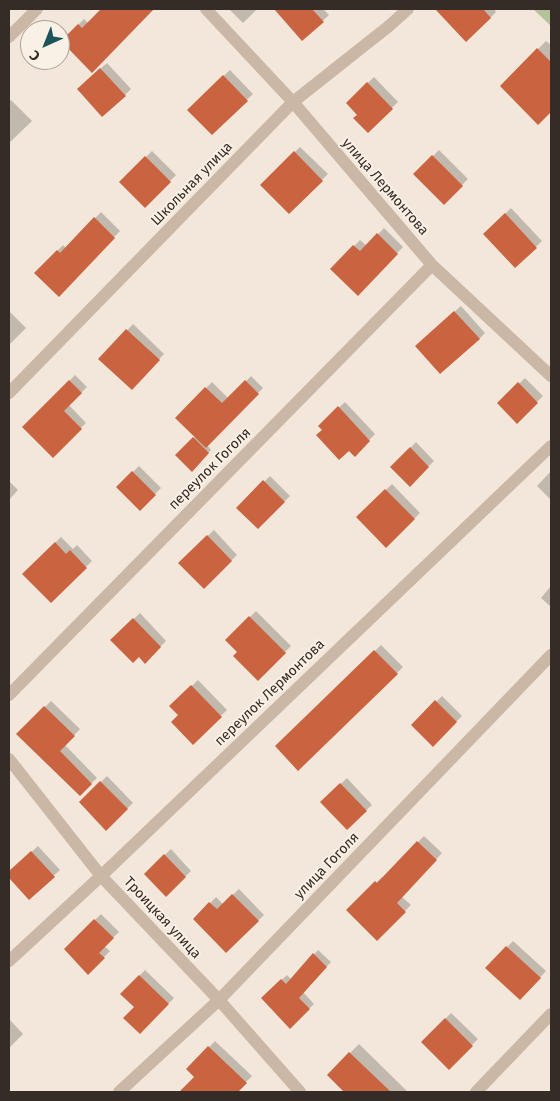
<!DOCTYPE html>
<html>
<head>
<meta charset="utf-8">
<style>
  body { margin:0 }
  #map { position:relative; width:560px; height:1101px; overflow:hidden; background:#f2e7da; font-family:"Fira Sans",sans-serif }
  canvas { display:block }
  .frame { position:absolute; inset:0; border:10px solid #362c27; pointer-events:none }
  .north { position:absolute; left:20px; top:20px; width:50px; height:50px; box-sizing:border-box; background:#faf1e6; border:1px solid #aca29a; border-radius:50%; rotate:224deg; font-size:14px; font-weight:700; line-height:20px; text-align:center; color:#362c27 }
  .north::after { content:''; display:block; margin:auto; width:18px; height:22px; background:#1b5459; clip-path:polygon(50% 0,100% 100%,50% 72%,0 100%) }
</style>
</head>
<body>
<div id="map">
<canvas width="560" height="1101"></canvas>
<div class="frame"></div>
<div class="north">С</div>
</div>
<script>
const context = document.querySelector('canvas').getContext('2d');
context.lineJoin = 'round';
function fill(path, color) {
  context.fillStyle = color;
  context.fill(path, 'evenodd');
}
function shape(rows) {
  const path = new Path2D();
  for (const r of rows) {
    path.moveTo(r[0], r[1]);
    for (let i = 2; i < r.length; i += 2) path.lineTo(r[i], r[i + 1]);
  }
  return path;
}
function strokePath(path, color, width, dash) {
  context.strokeStyle = color;
  context.lineWidth = width;
  context.lineCap = dash ? 'butt' : 'round';
  context.setLineDash(dash || []);
  context.stroke(path);
}
function label(font, color, halo, rows, align = 'center') {
  context.font = font + ' "Fira Sans",sans-serif';
  context.lineWidth = 4;
  context.setLineDash([]);
  context.textBaseline = 'middle';
  context.strokeStyle = halo;
  context.fillStyle = color;
  for (const [text, x, y, turn = 0] of rows) {
    context.save();
    context.translate(x, y);
    context.rotate((+turn || 0) * Math.PI / 180);
    context.textAlign = isNaN(turn) ? turn : align;
    if (halo) context.strokeText(text, 0, 0);
    context.fillText(text, 0, 0);
    context.restore();
  }
}
const green = shape([
  [533,9,551,9,551,26]
]);
const shadow = shape([
  [102,9,153,9,92,71,62,41,84,19,88,23],
  [229,9,257,9,243,23],
  [286,9,323,9,329,15,303,39,281,14],
  [449,9,494,9,496,12,490,18,443,15],
  [546,41,551,45,551,110,538,123,501,86],
  [107,63,131,89,125,95,84,83],
  [230,70,253,94,212,134,188,110],
  [374,77,398,102,368,131,358,115,347,103],
  [11,100,32,121,9,143,9,102],
  [300,147,328,174,289,212,262,185],
  [439,150,468,179,444,203,415,174],
  [152,151,176,175,145,206,121,182],
  [511,208,542,241,515,267,485,234],
  [101,212,120,231,59,296,36,273,63,245,66,248],
  [384,228,403,247,358,294,332,269,360,240,367,246],
  [461,306,485,333,479,339,422,340],
  [9,311,26,328,9,345],
  [133,324,164,354,138,382,100,359],
  [75,375,87,387,69,405,86,423,53,456,24,427],
  [251,376,263,388,207,445,211,450,192,470,177,455,196,436,177,418,212,382,229,399],
  [525,378,543,396,517,422,499,403],
  [345,402,375,434,355,455,319,426],
  [416,442,434,461,410,485,392,467],
  [139,466,161,488,140,509,118,487],
  [551,471,551,500,537,486],
  [270,476,290,496,258,528,238,508],
  [9,481,18,490,9,500],
  [392,484,420,513,386,546,358,517],
  [214,530,237,555,204,587,180,563],
  [61,537,73,549,77,545,92,561,51,601,24,574],
  [551,586,551,607,541,598],
  [256,611,291,646,258,679,239,652,227,640],
  [140,613,166,641,145,662,139,656,112,640],
  [381,645,403,667,298,769,327,699],
  [198,680,227,710,193,743,180,715,171,706],
  [442,696,462,716,433,745,413,725],
  [51,701,80,729,65,745,97,778,80,794,18,734],
  [107,776,133,803,106,829,80,802],
  [347,778,372,805,347,828,322,802],
  [424,836,442,853,402,897,411,905,377,939,348,910,382,877,383,878],
  [38,846,60,870,29,898,9,876,9,872],
  [171,849,191,871,166,895,145,874],
  [239,889,264,915,226,952,195,919,216,897,223,904],
  [101,914,119,932,104,946,110,951,88,973,65,949],
  [513,941,546,971,526,993,487,968],
  [318,950,331,962,303,992,314,1004,290,1027,262,998,287,975,292,980],
  [145,970,174,998,140,1032,135,1007,122,994],
  [451,1013,478,1039,449,1068,423,1042],
  [9,1019,23,1034,9,1048],
  [215,1041,252,1076,236,1092,217,1092,215,1091,213,1092,198,1092,189,1084,196,1077,188,1069],
  [359,1044,408,1092,346,1092,328,1075]
]);
const building = shape([
  [101,9,154,9,92,73,61,41,78,24,82,28],
  [274,9,312,9,324,22,302,41],
  [435,9,483,9,491,18,466,42],
  [537,48,551,62,551,112,538,125,500,86],
  [100,68,126,96,102,117,77,89],
  [223,75,248,101,212,135,187,110],
  [367,82,393,109,368,133,353,118,357,115,346,103],
  [294,151,323,181,289,214,260,185],
  [432,155,463,186,444,205,413,174],
  [145,156,171,182,145,208,119,182],
  [505,213,537,248,515,268,483,234],
  [94,217,115,238,59,297,34,273,57,250,60,253],
  [377,233,398,254,358,296,330,269,353,245,360,251],
  [454,311,480,339,440,374,415,346],
  [126,329,160,360,132,390,98,359],
  [69,380,82,393,64,411,82,429,53,458,22,427],
  [245,380,259,394,206,448,175,418,205,387,222,403],
  [518,382,538,403,517,424,497,403],
  [338,406,370,441,355,457,349,451,339,460,316,435,322,430,318,426],
  [193,437,209,453,192,472,175,455],
  [410,447,429,467,410,487,390,467],
  [132,471,156,495,140,511,116,487],
  [263,480,285,502,258,529,236,508],
  [385,489,415,519,386,548,356,517],
  [207,535,232,561,204,589,178,563],
  [55,542,66,554,70,550,87,568,51,603,22,574],
  [249,616,286,653,258,681,233,656,237,652,225,640],
  [133,618,161,647,145,664,139,657,133,663,110,640],
  [374,650,398,674,298,771,275,746],
  [191,685,222,717,193,745,171,722,178,715,169,706],
  [435,700,457,722,433,747,411,725],
  [44,706,75,736,60,751,92,784,80,796,16,734],
  [100,781,128,809,106,831,79,802],
  [340,783,367,811,347,830,320,802],
  [417,841,437,860,397,903,406,912,377,941,346,910,375,881,377,883],
  [31,851,55,877,29,900,9,878,9,871],
  [164,854,186,877,166,897,144,874],
  [232,894,259,921,226,953,193,919,209,902,217,909],
  [94,919,114,938,99,953,105,958,88,975,64,949],
  [506,946,541,978,520,1000,485,968],
  [313,953,327,967,299,998,310,1009,290,1029,261,998,281,979,286,984],
  [139,975,169,1004,140,1034,123,1018,134,1007,120,994],
  [445,1018,473,1046,449,1070,421,1042],
  [208,1046,247,1083,238,1092,179,1092,194,1077,186,1069],
  [349,1052,391,1092,344,1092,327,1075]
]);
const minor = shape([
  [206,9,293,102,432,265,551,376],
  [9,37,37,9],
  [9,393,293,102,389,26,408,9],
  [9,695,432,265],
  [9,759,101,876,219,1000,300,1092],
  [9,961,101,876,551,446],
  [119,1092,219,1000,551,655],
  [476,1092,551,1014]
]);
const streetNames = [
  ["Школьная улица",192,184,-46],
  ["улица Лермонтова",385,187,49],
  ["переулок Гоголя",210,469,-45],
  ["переулок Лермонтова",270,693,-44],
  ["улица Гоголя",327,866,-46],
  ["Троицкая улица",162,918,47]
];
fill(green, '#b4c299');
fill(shadow, '#0003');
fill(building, '#ca6440');
strokePath(minor, '#cbb7a5', 12);
label('14px', '#362c27', '#faf1e6', streetNames);
</script>
</body>
</html>
